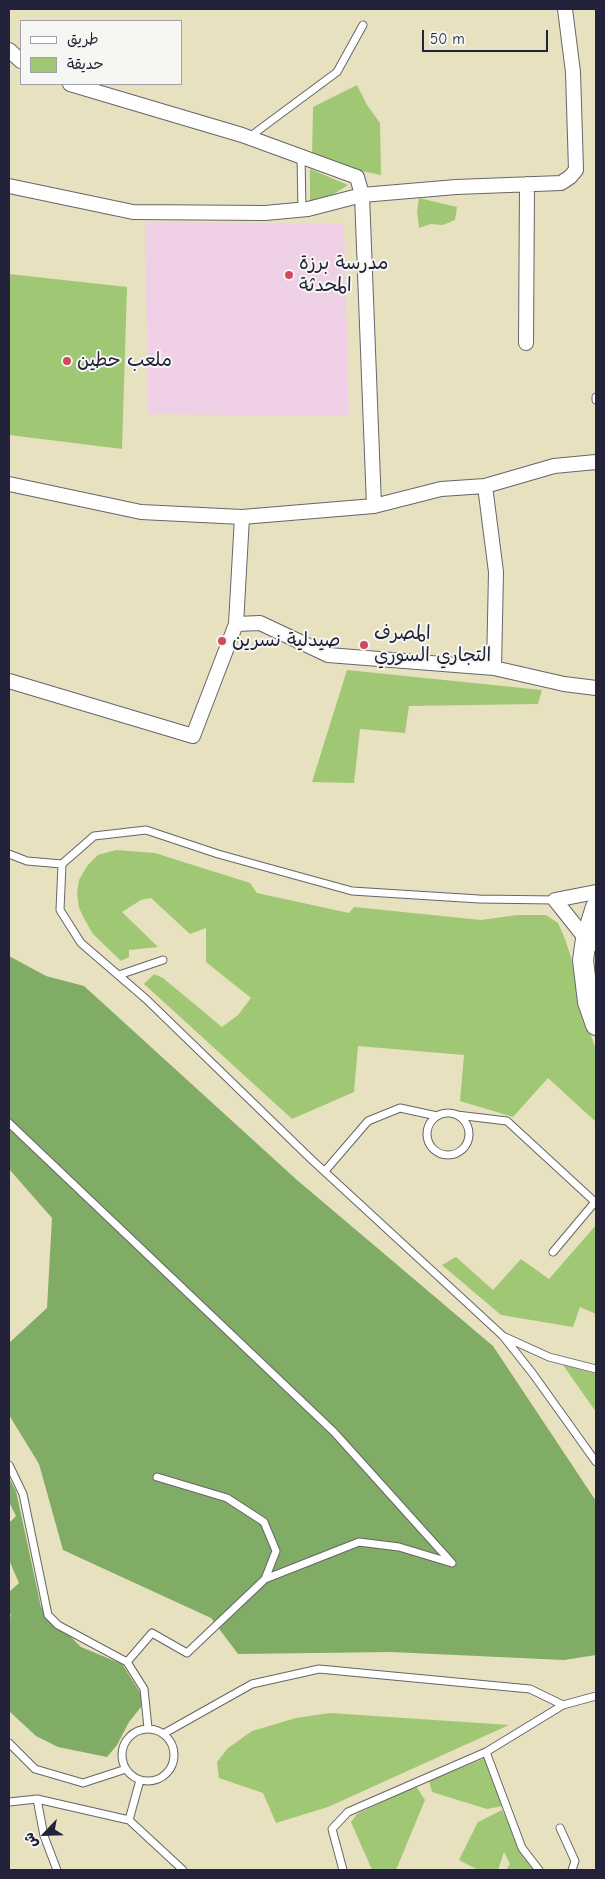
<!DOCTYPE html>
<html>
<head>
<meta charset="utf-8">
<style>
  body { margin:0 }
  #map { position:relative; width:605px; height:1879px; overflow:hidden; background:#e8e1bf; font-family:"Comic Neue","Playpen Sans Arabic",sans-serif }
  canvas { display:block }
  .frame { position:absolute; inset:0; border:10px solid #22223b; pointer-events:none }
  .legend { position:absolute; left:20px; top:20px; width:162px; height:65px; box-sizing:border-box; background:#f6f6f2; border:1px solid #a1a1a9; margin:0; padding:6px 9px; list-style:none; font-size:15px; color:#22223b }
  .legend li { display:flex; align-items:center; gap:10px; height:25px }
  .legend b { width:25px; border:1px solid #a1a1a9 }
  .north { position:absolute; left:20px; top:1809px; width:50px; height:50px; -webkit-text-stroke:4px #f6f6f2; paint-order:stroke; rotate:246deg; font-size:14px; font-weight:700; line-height:20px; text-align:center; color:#22223b }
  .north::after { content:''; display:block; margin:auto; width:18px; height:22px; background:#22223b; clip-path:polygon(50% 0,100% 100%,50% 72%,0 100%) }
  .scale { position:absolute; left:422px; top:30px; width:126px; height:22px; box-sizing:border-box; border:2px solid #22223b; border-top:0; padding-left:6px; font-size:15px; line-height:18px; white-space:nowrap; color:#22223b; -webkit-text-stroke:4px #f6f6f2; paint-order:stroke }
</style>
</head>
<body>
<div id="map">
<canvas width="605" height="1879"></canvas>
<div class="frame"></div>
<ul class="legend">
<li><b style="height:6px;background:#fff"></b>طريق</li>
<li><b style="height:14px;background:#a0c874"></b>حديقة</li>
</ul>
<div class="north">ش</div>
<div class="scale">50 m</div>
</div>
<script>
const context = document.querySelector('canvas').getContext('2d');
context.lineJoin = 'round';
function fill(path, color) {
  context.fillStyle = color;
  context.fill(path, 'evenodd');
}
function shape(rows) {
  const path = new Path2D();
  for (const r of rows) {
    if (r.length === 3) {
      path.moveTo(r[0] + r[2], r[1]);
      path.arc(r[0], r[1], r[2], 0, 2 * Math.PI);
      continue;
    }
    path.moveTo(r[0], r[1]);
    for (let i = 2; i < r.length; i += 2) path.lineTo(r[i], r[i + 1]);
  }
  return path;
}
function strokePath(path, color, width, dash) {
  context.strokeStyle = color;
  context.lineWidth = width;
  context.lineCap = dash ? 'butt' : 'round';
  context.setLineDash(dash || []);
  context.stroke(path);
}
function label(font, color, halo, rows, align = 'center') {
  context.font = font + ' "Comic Neue","Playpen Sans Arabic",sans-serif';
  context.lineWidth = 4;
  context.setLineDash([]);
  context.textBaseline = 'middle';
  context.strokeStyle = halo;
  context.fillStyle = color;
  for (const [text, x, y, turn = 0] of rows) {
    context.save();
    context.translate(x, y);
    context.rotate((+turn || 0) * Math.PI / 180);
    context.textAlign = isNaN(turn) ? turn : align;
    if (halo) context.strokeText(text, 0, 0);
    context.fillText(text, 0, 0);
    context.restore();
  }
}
const built = shape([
  [145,222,344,224,349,416,148,414]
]);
const green = shape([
  [357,85,367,105,380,123,381,175,312,161,313,107],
  [310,169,348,185,321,202,310,201],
  [419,198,457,207,455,220,443,225,431,224,419,228,417,211],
  [9,274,127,287,122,449,9,435],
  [347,670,542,690,538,704,409,706,405,733,360,729,354,783,312,782],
  [116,850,155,853,250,883,257,893,349,913,354,907,481,920,517,915,546,915,558,923,565,939,571,957,580,1004,596,1050,596,1122,548,1078,513,1117,460,1101,464,1055,358,1046,354,1092,292,1119,144,984,154,974,163,978,222,1027,238,1015,251,998,206,962,206,928,190,934,151,898,141,900,122,912,158,947,129,950,129,957,121,961,93,934,86,922,79,908,77,893,79,880,87,866,98,855],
  [596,1225,596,1314,580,1307,573,1327,501,1315,442,1265,456,1257,493,1290,521,1259,549,1279],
  [563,1365,596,1374,596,1412],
  [330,1713,509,1725,328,1807,276,1823,263,1793,219,1778,217,1762,228,1748,252,1731,296,1718],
  [485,1758,503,1806,487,1809,432,1792,429,1781],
  [416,1786,425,1800,396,1870,372,1870,351,1822,357,1814],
  [502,1810,533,1870,506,1870,510,1864,504,1852,498,1870,478,1870,459,1860,478,1822]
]);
const forest = shape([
  [9,956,46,976,84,986,297,1180,493,1346,596,1501,596,1655,564,1660,391,1652,238,1654,211,1618,63,1550,39,1464,9,1415,9,1343,47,1308,52,1218,9,1169],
  [9,1478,16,1491,41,1607,81,1647,122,1664,141,1694,141,1707,129,1722,117,1745,107,1757,58,1747,36,1736,9,1711,9,1618,11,1616,9,1611,9,1592,19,1583,9,1560,9,1523,16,1516,9,1502]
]);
const lane = shape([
  [248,138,337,72,363,25],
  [301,157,302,210],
  [596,397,596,400],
  [9,854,27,861,62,864],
  [555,900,479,899,352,891,218,854,146,830,94,836,62,864,60,910,81,943,146,999,312,1160,503,1336,533,1374,596,1462],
  [119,975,163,960],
  [448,1134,21],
  [457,1115,507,1121,595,1202,553,1252],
  [9,1123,334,1432,452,1563,399,1547,359,1542,265,1579],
  [325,1171,368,1121,400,1108,437,1116],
  [505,1337,549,1357,596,1369],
  [9,1465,23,1494,48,1615,58,1625,127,1662,144,1689,148,1728],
  [127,1662,152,1633,187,1653,265,1579,276,1551,264,1522,227,1498,157,1477],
  [148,1755,26],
  [163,1734,252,1684,319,1669,530,1689,563,1705],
  [9,1743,35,1769,83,1783,126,1769],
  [486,1752,522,1848,539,1870],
  [37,1799,44,1836,57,1870],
  [9,1802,37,1799,129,1820,183,1870],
  [129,1820,140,1780],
  [560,1828,575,1861,572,1870],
  [343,1870,332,1829,348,1812,486,1752,563,1705,596,1696]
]);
const street = shape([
  [9,50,21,61],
  [9,186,133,212,265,213,308,209,362,195,357,177,242,135,70,84],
  [526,343,527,184],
  [9,484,141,512,242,517,374,506,441,489,485,486,554,466,596,462],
  [485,486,496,572,494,668],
  [374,506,362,195,456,187,561,183,570,177,576,170,573,72,565,9],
  [236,624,242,517],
  [9,681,193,736,236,624,260,623,328,655,494,668,564,684,596,688],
  [596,892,555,900,586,939,596,944]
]);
const secondary = shape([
  [596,907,586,939,583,960,588,1002,596,1025]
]);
const markers = [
  [289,275,5,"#d1495b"],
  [67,361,5,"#d1495b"],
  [222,641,5,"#d1495b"],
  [364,645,5,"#d1495b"]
];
const poiNames = [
  ["مدرسة برزة",299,264],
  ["المحدثة",299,286],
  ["ملعب حطين",77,361],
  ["المصرف",374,634],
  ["التجاري السوري",374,656],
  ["صيدلية نسرين",232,641]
];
fill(built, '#efd0e6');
fill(green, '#a0c874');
fill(forest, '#80ac66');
strokePath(lane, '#676569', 9);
strokePath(street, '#676569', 16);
strokePath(secondary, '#676569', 22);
strokePath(lane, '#fff', 7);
strokePath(street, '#fff', 14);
strokePath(secondary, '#fff', 20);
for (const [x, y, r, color] of markers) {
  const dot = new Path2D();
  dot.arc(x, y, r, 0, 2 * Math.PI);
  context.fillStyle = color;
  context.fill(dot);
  strokePath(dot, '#f6f6f2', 2);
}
label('19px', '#22223b', '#f6f6f2', poiNames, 'left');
</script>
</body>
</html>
